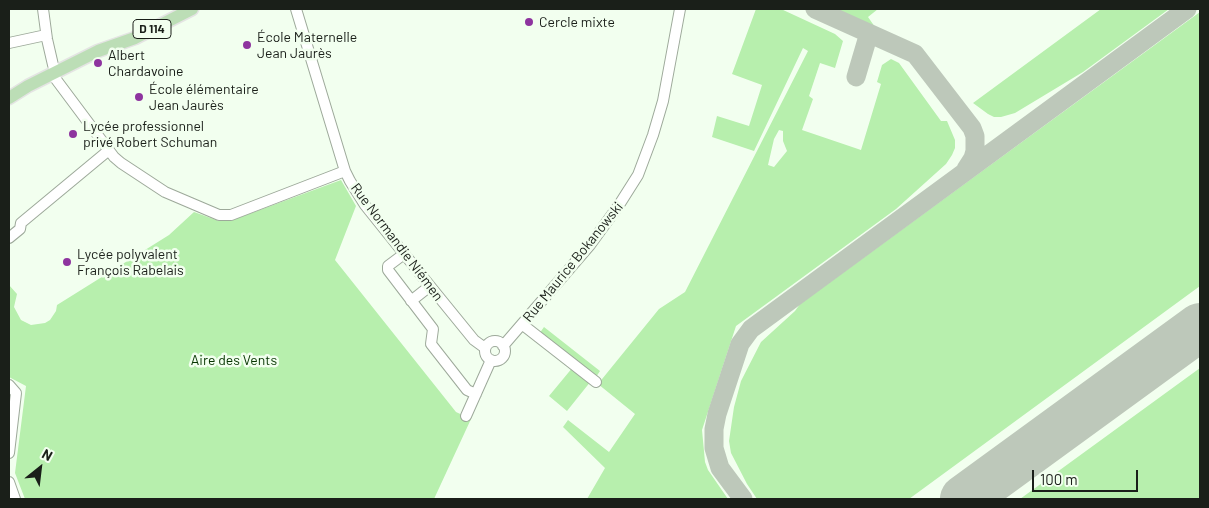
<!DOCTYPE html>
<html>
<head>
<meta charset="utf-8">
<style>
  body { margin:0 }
  #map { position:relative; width:1209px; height:508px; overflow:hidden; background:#f2ffef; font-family:Barlow,sans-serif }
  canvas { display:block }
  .frame { position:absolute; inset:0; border:10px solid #1a1f19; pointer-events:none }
  .north { position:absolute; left:15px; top:443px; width:50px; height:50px; -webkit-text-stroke:4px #f2ffef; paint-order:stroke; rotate:29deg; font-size:14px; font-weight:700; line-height:20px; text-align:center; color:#1a1f19 }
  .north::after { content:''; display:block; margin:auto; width:18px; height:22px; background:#1a1f19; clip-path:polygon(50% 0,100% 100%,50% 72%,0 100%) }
  .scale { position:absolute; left:1032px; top:470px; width:106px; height:22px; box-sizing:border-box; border:2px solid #1a1f19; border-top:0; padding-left:6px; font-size:15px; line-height:18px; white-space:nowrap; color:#1a1f19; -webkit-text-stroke:4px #f2ffef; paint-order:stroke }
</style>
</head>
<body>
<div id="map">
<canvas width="1209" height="508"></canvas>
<div class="frame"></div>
<div class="north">N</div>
<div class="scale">100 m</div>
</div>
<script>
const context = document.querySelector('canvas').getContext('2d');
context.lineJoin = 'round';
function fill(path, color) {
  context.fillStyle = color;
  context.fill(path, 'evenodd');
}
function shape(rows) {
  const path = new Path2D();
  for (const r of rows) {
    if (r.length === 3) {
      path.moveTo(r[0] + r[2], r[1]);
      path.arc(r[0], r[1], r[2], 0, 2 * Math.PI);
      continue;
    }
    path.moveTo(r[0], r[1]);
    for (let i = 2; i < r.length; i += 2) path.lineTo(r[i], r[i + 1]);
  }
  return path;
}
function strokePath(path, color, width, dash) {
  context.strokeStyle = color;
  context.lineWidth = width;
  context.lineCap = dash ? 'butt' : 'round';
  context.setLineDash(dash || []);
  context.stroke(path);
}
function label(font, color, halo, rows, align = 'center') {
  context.font = font + ' Barlow,sans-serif';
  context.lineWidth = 5;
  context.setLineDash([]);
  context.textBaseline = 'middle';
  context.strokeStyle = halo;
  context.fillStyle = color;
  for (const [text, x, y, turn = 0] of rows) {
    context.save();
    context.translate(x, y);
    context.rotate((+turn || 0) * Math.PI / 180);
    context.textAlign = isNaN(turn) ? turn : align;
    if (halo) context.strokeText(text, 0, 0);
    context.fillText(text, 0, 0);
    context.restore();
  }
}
const green = shape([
  [756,9,781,9,835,34,843,41,835,68,820,63,809,96,813,99,802,130,861,150,881,84,877,82,882,65,891,59,899,63,941,121,947,121,955,140,955,148,952,155,946,164,896,209,736,326,702,430,705,462,708,470,728,499,587,499,605,468,563,427,568,420,609,452,635,414,598,384,659,309,685,292,808,51,803,48,754,151,712,137,717,116,749,126,762,85,732,74],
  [779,130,783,131,783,141,787,151,774,167,768,165,774,139],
  [834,9,878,9,868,17,875,27],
  [1101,9,1169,9,1083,72,1015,113,1001,117,994,117,988,114,973,103],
  [1200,12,1200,286,909,499,757,499,747,484,731,453,729,441,734,407,741,381,761,342,795,311,800,304],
  [341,180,356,206,335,260,456,412,471,419,434,499,25,499,15,473,26,386,9,377,9,285,17,294,14,307,21,320,31,325,45,323,50,320,56,311,57,305,169,235,194,212,219,221,230,221],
  [544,327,600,371,596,377,539,334],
  [573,367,591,381,567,411,549,396],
  [1200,368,1200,499,1020,499]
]);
const taxiway = shape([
  [815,9,915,54,972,128,975,136,975,151,973,158,966,169],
  [856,77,869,33],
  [743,499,720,468,714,448,714,429,717,414,740,344,751,329,1187,9]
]);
const runway = shape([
  [964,499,1200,327]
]);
const minor = shape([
  [43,9,47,39,53,65,57,72],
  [296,9,345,171,350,181,365,205,430,286,474,340,485,348],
  [9,43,46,35],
  [52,74,114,157,121,163,165,192,219,215,231,215,345,171],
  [9,238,20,229,21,223,109,150],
  [404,254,388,266,388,270,433,329,431,344,467,390,476,394],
  [411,301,430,286],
  [523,325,596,382],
  [495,351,10],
  [503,346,590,245,619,205,638,175,653,135,663,101,680,9],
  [9,385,16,393,9,453],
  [466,416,491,360],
  [9,482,15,499]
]);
const major = shape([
  [9,98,28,86,98,51,135,38,192,9]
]);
const markers = [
  [529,22,5,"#8e349f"],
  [247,45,5,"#8e349f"],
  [98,63,5,"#8e349f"],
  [139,97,5,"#8e349f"],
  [73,134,5,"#8e349f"],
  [67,262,5,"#8e349f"]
];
const shields = [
  [152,29,38]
];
const shieldNames = [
  ["D 114",152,29]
];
const poiNames = [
  ["Cercle mixte",539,22],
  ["École Maternelle",257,37],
  ["Jean Jaurès",257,53],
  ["Albert",108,55],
  ["Chardavoine",108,71],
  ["École élémentaire",149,89],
  ["Jean Jaurès",149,105],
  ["Lycée professionnel",83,126],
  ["privé Robert Schuman",83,142],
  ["Lycée polyvalent",77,254],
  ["François Rabelais",77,270]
];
const streetNames = [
  ["Rue Normandie Niémen",397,242,53],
  ["Rue Maurice Bokanowski",573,262,-51]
];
const parkNames = [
  ["Aire des Vents",234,360]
];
fill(green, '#b7efad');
strokePath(taxiway, '#bdc8ba', 19);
strokePath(runway, '#bdc8ba', 48);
strokePath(minor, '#9da99a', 12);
strokePath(major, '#e4e4e3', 15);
strokePath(minor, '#fff', 10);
strokePath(major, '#bcdeb6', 12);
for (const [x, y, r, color] of markers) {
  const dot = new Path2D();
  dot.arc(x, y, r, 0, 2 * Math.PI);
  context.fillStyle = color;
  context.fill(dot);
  strokePath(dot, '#f2ffef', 2);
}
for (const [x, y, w] of shields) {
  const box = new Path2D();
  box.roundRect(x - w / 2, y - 9.5, w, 19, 4);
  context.fillStyle = '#f2ffef';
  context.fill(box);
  strokePath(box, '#1a1f19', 1);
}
label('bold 12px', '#1a1f19', null, shieldNames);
label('14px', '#1a1f19', '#f2ffef', poiNames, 'left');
label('14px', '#1a1f19', '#f2ffef', streetNames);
label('14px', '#063500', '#f2ffef', parkNames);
</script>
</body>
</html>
